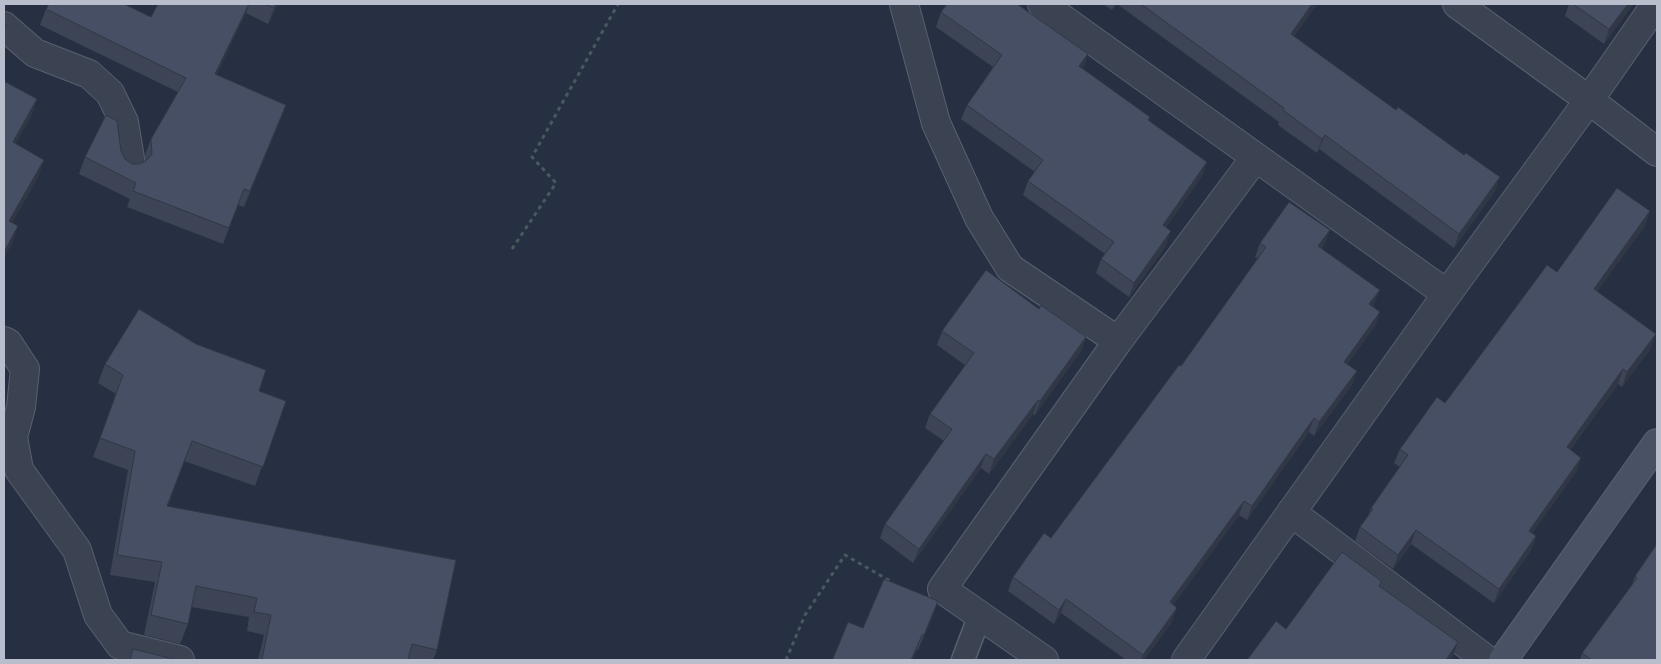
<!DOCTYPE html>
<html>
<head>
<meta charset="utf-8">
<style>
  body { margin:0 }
  #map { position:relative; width:1661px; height:664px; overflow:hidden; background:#273042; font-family:"Roboto Condensed",sans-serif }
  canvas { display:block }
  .frame { position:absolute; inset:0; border:5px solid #b8becb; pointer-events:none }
</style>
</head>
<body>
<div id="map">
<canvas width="1661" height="664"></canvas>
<div class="frame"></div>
</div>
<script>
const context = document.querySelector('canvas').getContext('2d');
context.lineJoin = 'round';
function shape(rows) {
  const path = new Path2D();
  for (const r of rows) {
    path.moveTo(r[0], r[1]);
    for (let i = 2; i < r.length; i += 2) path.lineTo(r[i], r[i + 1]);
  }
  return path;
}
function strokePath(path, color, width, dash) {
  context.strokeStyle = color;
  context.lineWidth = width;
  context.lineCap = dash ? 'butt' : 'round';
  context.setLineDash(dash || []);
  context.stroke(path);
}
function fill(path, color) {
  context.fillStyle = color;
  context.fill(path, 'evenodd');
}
const path = shape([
  [512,249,556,183,532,157,618,4],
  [786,660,805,615,845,555,892,582]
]);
const lane = shape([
  [963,660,980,615]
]);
const street = shape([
  [904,4,936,123,979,218,1010,268,1118,341],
  [1042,4,1447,294],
  [1457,4,1589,100,1657,152],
  [4,26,35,53,89,74,110,93,124,122,131,165],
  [4,341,8,343,25,369,21,407,13,437,19,470,77,550,98,615,120,645,180,660],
  [1291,512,1487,660],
  [1044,660,942,589,1118,341,1255,158],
  [1186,660,1447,294,1589,100,1656,4]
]);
const secondary = shape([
  [1503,660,1657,443]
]);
const wall = shape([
  [158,4,278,4,268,24,246,13,216,75,280,121,244,207,238,205,223,244,127,207,130,199,79,174,85,157,121,151,125,159,132,164,139,164,145,162,145,155,151,139,178,92,40,25,46,9,151,17],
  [1103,4,1317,4,1294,36,1495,191,1454,248,1319,149,1317,153,1278,125,1279,122,1117,4,1112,10],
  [1569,4,1633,4,1604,44,1565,16],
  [941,12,1083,69,1150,117,1149,120,1202,176,1166,227,1166,246,1129,297,1096,273,1101,259,1105,254,1023,195,1028,181,1035,172,961,119,967,105,993,67,936,27],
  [1645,226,1597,291,1651,348,1622,387,1618,384,1570,450,1581,458,1576,472,1532,533,1536,536,1531,550,1494,603,1411,544,1393,569,1355,541,1360,527,1368,516,1371,508,1400,467,1394,463,1400,449,1445,403,1557,272],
  [1260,243,1325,244,1322,248,1374,304,1373,307,1380,312,1375,326,1347,364,1352,385,1314,436,1309,432,1247,520,1239,515,1173,605,1172,622,1144,660,1126,660,1061,613,1054,624,1008,591,1013,577,1051,538,1181,366,1258,259,1255,257],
  [1039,309,1086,337,1081,351,1035,415,1033,414,989,474,981,468,913,563,880,538,885,524,944,441,925,428,930,414,965,365,937,345,942,331],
  [105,364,259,391,286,401,255,486,184,461,168,506,437,650,433,660,258,660,264,635,247,631,249,617,191,607,188,624,180,644,144,635,155,582,110,575,128,470,93,457,116,394,98,383],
  [1657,544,1657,660,1580,660,1582,653,1631,587,1635,576],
  [933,616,918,650,917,649,912,660,832,660,848,622,863,628]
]);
const shadedWall = shape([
  [249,4,246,13,209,91,215,74],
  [275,4,278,4,268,24,274,8],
  [1115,4,1117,4,1112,10],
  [1312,4,1317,4,1285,48,1291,34],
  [1628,4,1633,4,1604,44,1609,29],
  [1088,54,1083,69,1079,66],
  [37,99,31,117,6,160,13,142],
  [286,105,280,121,244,207,250,191],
  [1325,135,1319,149,1317,153,1322,139],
  [44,160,38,178,4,237,9,221],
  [1207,162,1202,176,1158,239,1163,225],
  [1500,177,1495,191,1454,248,1459,234],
  [1650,211,1645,226,1589,303,1594,289],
  [18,226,12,244,4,258,4,252],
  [1330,230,1325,244,1313,260,1318,246],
  [1171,231,1166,246,1129,297,1134,283],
  [1380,290,1374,304,1364,318,1369,304],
  [1380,312,1375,326,1339,376,1344,362],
  [1656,334,1651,348,1622,387,1627,372],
  [1086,337,1081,351,1035,415,1040,401],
  [1623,369,1618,384,1561,462,1567,447],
  [1357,371,1352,385,1314,436,1319,422],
  [1038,400,1033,414,989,474,994,459],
  [1314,418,1309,432,1247,520,1252,506],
  [986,454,981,468,913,563,919,549],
  [1581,458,1576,472,1524,545,1529,531],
  [1244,501,1239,515,1165,616,1170,602],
  [1416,530,1411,544,1393,569,1398,555],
  [1536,536,1531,550,1494,603,1499,589],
  [1066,599,1061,613,1054,624,1059,610],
  [938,601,933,616,918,650,924,635],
  [1177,608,1172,622,1144,660,1141,660,1143,655],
  [1458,642,1453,657,1451,660,1446,660]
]);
const building = shape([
  [49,4,124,4,151,17,158,4,249,4,215,74,286,105,250,191,244,189,229,228,133,191,136,183,85,157,106,115,117,121,121,151,125,159,132,164,139,164,146,161,152,154,151,139,186,78,46,9,49,4],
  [265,4,275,4,274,8,265,4],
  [947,4,1017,4,1088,54,1079,66,1150,117,1148,120,1207,162,1163,225,1171,231,1134,283,1101,259,1114,242,1028,181,1043,160,967,105,1002,55,941,12,947,4],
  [1141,4,1312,4,1291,34,1396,110,1398,107,1464,155,1466,153,1500,177,1459,234,1325,135,1322,139,1283,110,1284,108,1141,4],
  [1573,4,1628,4,1609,29,1573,4],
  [4,23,6,26,4,30,4,23],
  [4,81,37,99,13,142,44,160,9,221,18,226,4,252,4,81],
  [1617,188,1650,211,1594,289,1656,334,1627,372,1623,369,1567,447,1581,458,1529,531,1536,536,1499,589,1416,530,1398,555,1360,527,1373,509,1371,508,1408,455,1400,449,1437,397,1445,403,1547,265,1557,272,1617,188],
  [1289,202,1330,230,1318,246,1380,290,1369,304,1380,312,1344,362,1357,371,1319,422,1314,418,1252,506,1244,501,1170,602,1177,608,1143,655,1066,599,1059,610,1013,577,1044,533,1051,538,1179,365,1181,366,1266,247,1260,243,1289,202],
  [986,270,1039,309,1041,305,1086,337,1040,401,1038,400,994,459,986,454,919,549,885,524,952,429,930,414,974,353,942,331,986,270],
  [139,309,196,344,266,370,259,391,286,401,263,467,192,441,167,506,456,560,437,650,412,644,408,660,266,660,262,659,271,615,254,612,257,598,196,586,188,624,151,615,162,562,117,555,135,451,100,438,123,375,105,364,139,309],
  [1657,544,1657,660,1592,660,1582,653,1637,578,1635,576,1657,544],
  [1342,552,1380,580,1381,583,1379,586,1458,642,1446,660,1247,660,1276,621,1286,629,1342,552],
  [884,579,938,601,924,635,922,635,911,660,836,660,833,659,848,622,863,628,884,579],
  [133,649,177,660,130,660,133,649]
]);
strokePath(lane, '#59606f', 25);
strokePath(street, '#59606f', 30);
strokePath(secondary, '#59606f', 30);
strokePath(path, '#475a5f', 3, [4, 4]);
strokePath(lane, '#3b4251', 22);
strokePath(street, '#3b4251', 28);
strokePath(secondary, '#495164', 28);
fill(wall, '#3c4455');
fill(shadedWall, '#313745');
fill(building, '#464f63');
strokePath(building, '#313745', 1);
</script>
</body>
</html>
